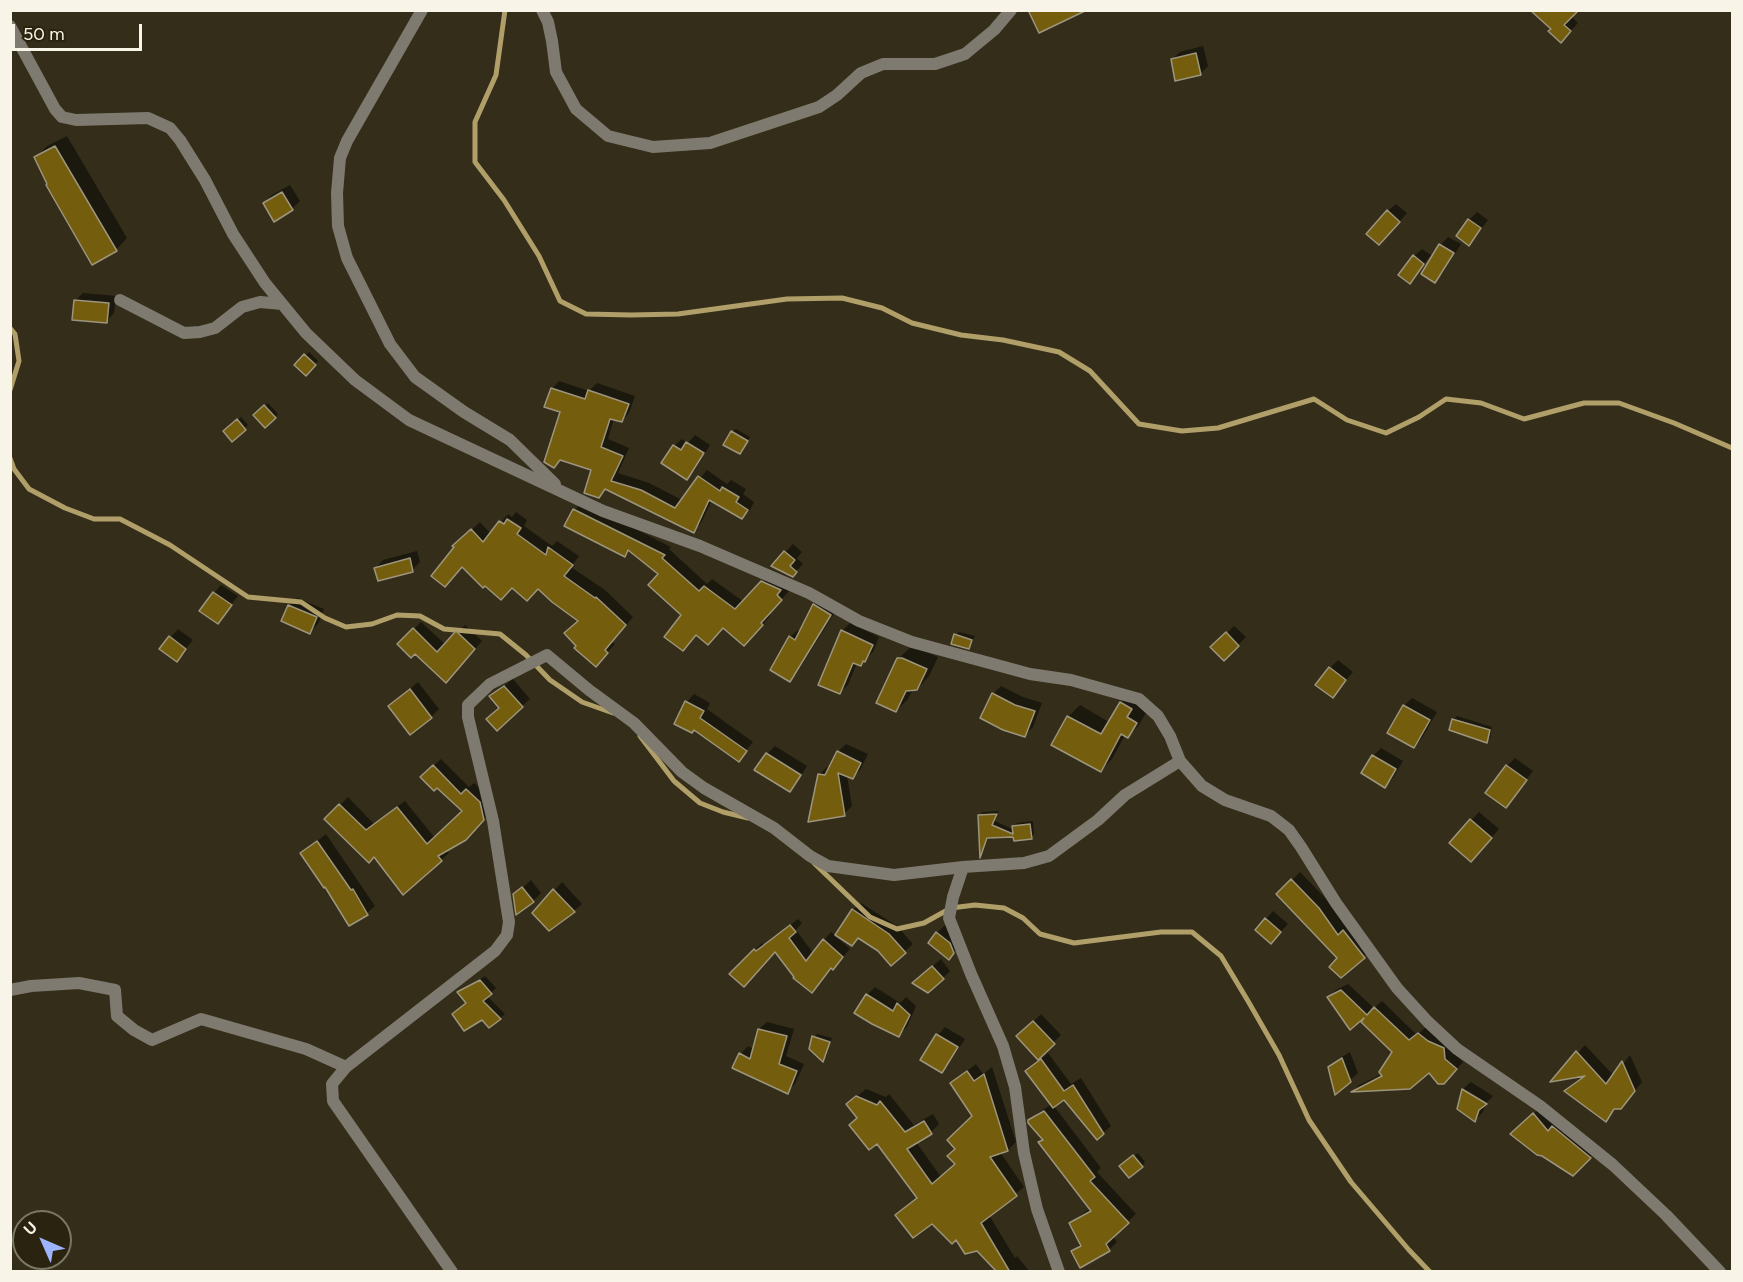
<!DOCTYPE html>
<html>
<head>
<meta charset="utf-8">
<style>
  body { margin:0 }
  #map { position:relative; width:1743px; height:1282px; overflow:hidden; background:#342d19; font-family:Figtree,sans-serif }
  canvas { display:block }
  .frame { position:absolute; inset:0; border:12px solid #f8f4e7; pointer-events:none }
  .north { position:absolute; left:12px; top:1210px; width:60px; height:60px; box-sizing:border-box; background:#2a230f; border:2px solid #7c7765; border-radius:50%; rotate:315deg; font-size:16px; font-weight:700; line-height:24px; text-align:center; color:#f8f4e7 }
  .north::after { content:''; display:block; margin:auto; width:21px; height:27px; background:#9db4fd; clip-path:polygon(50% 0,100% 100%,50% 72%,0 100%) }
  .scale { position:absolute; left:12px; top:24px; width:130px; height:27px; box-sizing:border-box; border:3px solid #f8f4e7; border-top:0; padding-left:8px; font-size:18px; line-height:21px; white-space:nowrap; color:#f8f4e7; -webkit-text-stroke:4px #2a230f; paint-order:stroke }
</style>
</head>
<body>
<div id="map">
<canvas width="1743" height="1282"></canvas>
<div class="frame"></div>
<div class="north">U</div>
<div class="scale">50 m</div>
</div>
<script>
const context = document.querySelector('canvas').getContext('2d');
context.lineJoin = 'round';
function fill(path, color) {
  context.fillStyle = color;
  context.fill(path, 'evenodd');
}
function shape(rows) {
  const path = new Path2D();
  for (const r of rows) {
    path.moveTo(r[0], r[1]);
    for (let i = 2; i < r.length; i += 2) path.lineTo(r[i], r[i + 1]);
  }
  return path;
}
function strokePath(path, color, width, dash) {
  context.strokeStyle = color;
  context.lineWidth = width;
  context.lineCap = dash ? 'butt' : 'round';
  context.setLineDash(dash || []);
  context.stroke(path);
}
const shadow = shape([
  [1571,16,1578,23,1569,33,1550,31],
  [1203,46,1208,66,1200,74,1172,59,1180,52],
  [67,136,127,238,116,250,49,184,35,158,47,146],
  [290,185,300,201,292,209,275,220,264,203,272,195],
  [1396,204,1407,213,1387,236,1388,211],
  [1477,212,1488,220,1469,244,1469,220],
  [1448,237,1461,244,1443,273,1435,281,1423,274,1441,245],
  [1422,249,1431,255,1410,282,1414,256],
  [83,293,116,296,114,313,107,321,75,301],
  [309,352,318,361,306,374,296,365],
  [559,381,589,391,597,383,635,396,629,413,622,421,614,418,608,439,629,448,618,473,649,483,682,500,707,470,727,484,731,480,746,489,743,494,754,502,750,510,742,517,712,500,701,523,693,531,607,488,599,496,593,469,561,459,554,466,562,411,552,389],
  [268,403,278,414,265,426,255,415],
  [241,417,248,425,232,440,225,431],
  [736,429,750,437,740,452,732,432],
  [695,435,710,445,695,470,687,478,674,446,682,439,688,443],
  [582,502,671,547,669,549,707,584,712,579,744,602,770,574,789,591,768,614,770,616,752,637,723,626,697,634,683,650,683,614,660,573,630,550,624,556,566,525,575,510],
  [516,512,527,520,524,526,552,546,557,541,579,556,571,567,605,590,633,617,612,642,615,644,603,657,579,620,539,587,485,584,455,546,480,522,491,534,508,514,512,517],
  [793,544,802,552,797,558,803,564,792,575,773,566],
  [417,551,420,562,412,570,376,568,383,560],
  [221,585,238,596,218,622,214,593],
  [297,598,324,609,318,624,310,632,289,606],
  [822,598,838,607,797,673,790,681,790,637,798,630,801,632,814,605],
  [421,622,446,645,465,625,482,641,454,674,399,644],
  [850,623,879,637,873,652,861,664,857,663,848,685,840,692,842,631],
  [1234,626,1246,637,1224,659,1213,647],
  [178,629,193,640,176,660,161,649],
  [959,632,975,636,969,647,955,635],
  [911,647,915,647,938,657,929,676,917,689,913,689,908,699,896,711,898,659],
  [1338,660,1353,672,1333,696,1330,668],
  [513,679,530,699,522,706,501,707,491,696],
  [418,682,439,709,431,717,390,706],
  [1001,686,1023,697,1042,703,1033,727,1025,735,993,694],
  [1131,692,1142,698,1137,705,1147,711,1139,725,1128,736,1125,735,1112,759,1101,770,1053,744,1069,716,1080,705,1109,722,1120,703],
  [694,694,710,703,707,709,753,742,738,760,694,729,687,702],
  [1412,698,1437,712,1422,738,1414,746,1404,706],
  [1457,716,1492,727,1490,738,1487,741,1453,720],
  [846,744,868,754,860,770,852,778,847,775,852,806,844,814,819,775,827,767,831,768,838,752],
  [775,746,807,766,797,782,789,790,767,754],
  [1381,748,1403,761,1393,778,1385,786,1373,756],
  [1515,758,1533,771,1506,806,1507,766],
  [441,759,469,787,474,783,487,795,491,811,473,831,446,850,449,853,441,860,374,855,327,819,348,797,374,824,405,801,435,838,464,811,437,786,422,777],
  [999,811,995,821,1014,830,1014,826,1017,823,1033,821,1034,834,1031,838,1015,835,989,837,981,854,979,816,983,812],
  [1479,812,1499,829,1479,852,1451,842],
  [326,834,375,906,367,913,350,924,326,885,302,853],
  [1300,872,1327,900,1347,929,1352,924,1372,949,1341,976,1339,958,1278,894],
  [531,880,541,893,533,901,515,895],
  [562,882,582,904,574,911,534,913],
  [861,903,897,926,913,944,891,964,879,950,853,910],
  [1273,911,1288,924,1271,942,1266,919],
  [798,919,802,923,796,930,813,953,831,932,850,949,812,991,796,977,776,950,731,974,762,943,764,945],
  [945,925,957,935,956,950,949,957,937,933],
  [941,959,950,971,943,978,922,975],
  [485,976,496,988,487,996,505,1014,490,1026,459,992],
  [1348,984,1374,1008,1382,1001,1417,1035,1426,1027,1463,1062,1451,1076,1429,1071,1409,1088,1354,1090,1359,1085,1382,1074,1394,1051,1369,1012,1350,1028,1329,997,1336,990],
  [875,987,900,1003,906,997,916,1006,907,1027,899,1035,867,995],
  [1041,1014,1061,1035,1038,1057,1019,1036],
  [767,1022,794,1029,786,1056,804,1064,795,1084,787,1092,741,1054,748,1046,754,1049,759,1029],
  [945,1027,965,1039,949,1063,941,1071,922,1060,938,1035],
  [817,1034,832,1038,826,1057,823,1060,814,1037],
  [1585,1045,1614,1076,1630,1055,1642,1082,1628,1099,1617,1107,1606,1120,1566,1091,1587,1074,1553,1080],
  [1350,1052,1358,1073,1349,1081,1330,1067,1338,1059],
  [1048,1053,1071,1084,1081,1078,1111,1126,1103,1133,1064,1097,1054,1106,1101,1168,1097,1172,1136,1214,1113,1236,1117,1242,1109,1250,1073,1251,1081,1243,1071,1224,1079,1216,1091,1208,1040,1142,1044,1138,1029,1121,1038,1113,1052,1104,1027,1071],
  [976,1064,983,1074,992,1067,1016,1142,1008,1150,1000,1152,1024,1187,989,1215,1015,1258,1017,1256,1030,1272,999,1272,977,1250,933,1222,897,1215,918,1197,848,1104,866,1089,886,1097,889,1094,914,1125,933,1114,939,1124,931,1132,916,1142,941,1177,956,1163,957,1148,974,1116,952,1083],
  [1471,1082,1493,1096,1486,1103,1483,1112,1475,1120,1458,1108,1463,1089],
  [1542,1106,1598,1149,1573,1174,1520,1126],
  [1138,1153,1145,1162,1142,1166,1125,1163]
]);
const stream = shape([
  [505,10,496,75,475,122,475,162,504,200,539,256,560,301,586,314,631,315,678,314,787,299,842,298,882,308,912,323,961,335,1003,340,1059,352,1090,371,1139,424,1182,431,1218,428,1314,399,1347,420,1386,433,1419,417,1446,399,1481,403,1524,419,1584,403,1619,403,1674,423,1732,448],
  [10,328,15,334,19,361,10,390],
  [10,458,14,469,29,489,65,508,94,519,120,519,170,545,248,597,301,602,325,618,346,627,372,624,397,615,420,616,444,629,500,634,526,655,550,680,582,702,613,713],
  [640,736,674,781,700,803,723,812,748,818],
  [814,863,870,917,897,929,924,923,951,908,975,905,1004,908,1023,918,1040,934,1074,943,1161,932,1192,932,1221,956,1248,1001,1279,1055,1309,1120,1351,1182,1409,1250,1430,1272]
]);
const building = shape([
  [1028,10,1087,10,1039,33,1028,10],
  [1530,10,1579,10,1564,25,1571,31,1561,43,1548,31,1551,29,1530,10],
  [1196,53,1201,75,1175,81,1171,59,1196,53],
  [55,146,117,251,92,265,46,185,47,184,34,157,55,146],
  [282,192,293,210,274,222,263,203,282,192],
  [1387,210,1400,222,1379,245,1366,234,1387,210],
  [1468,219,1481,228,1469,246,1456,236,1468,219],
  [1439,244,1454,253,1435,283,1421,274,1439,244],
  [1413,255,1424,264,1410,284,1398,275,1413,255],
  [74,300,109,303,107,323,72,320,74,300],
  [304,354,316,365,306,376,294,365,304,354],
  [551,388,585,399,588,390,629,404,622,422,610,419,601,447,623,456,611,481,641,490,675,508,698,476,720,491,722,487,739,497,736,502,748,510,742,519,709,500,694,533,605,489,599,498,584,493,591,470,560,460,554,468,544,462,560,412,544,407,551,388],
  [264,405,276,418,265,428,253,415,264,405],
  [237,419,246,430,232,442,223,431,237,419],
  [731,431,748,441,740,454,723,445,731,431],
  [686,442,704,453,687,480,661,463,673,445,681,450,686,442],
  [573,509,665,555,662,558,699,591,704,586,735,609,761,581,781,590,777,595,782,600,761,623,763,625,744,646,723,628,708,645,696,635,683,651,664,637,681,615,648,585,658,574,628,550,625,557,564,526,573,509],
  [507,519,521,528,517,534,546,555,548,547,573,565,564,576,595,598,596,597,626,625,605,650,608,653,596,667,574,648,576,646,564,633,578,621,552,602,538,589,527,601,512,588,501,600,485,586,483,588,462,567,445,587,431,576,454,547,452,546,471,529,483,542,499,521,504,524,507,519],
  [784,551,795,560,790,566,797,572,793,577,771,566,784,551],
  [410,558,413,572,378,581,374,568,410,558],
  [213,592,232,605,218,624,199,611,213,592],
  [813,604,831,615,790,682,770,670,789,636,795,640,813,604],
  [288,605,317,617,310,634,281,621,288,605],
  [413,628,437,652,456,631,475,649,446,683,415,654,411,658,397,644,413,628],
  [841,630,873,645,865,662,863,661,861,666,853,663,840,694,818,685,841,630],
  [1226,632,1239,646,1224,661,1210,647,1226,632],
  [954,634,972,640,969,649,951,644,954,634],
  [169,636,186,649,177,662,159,649,169,636],
  [897,658,902,658,927,669,917,690,906,691,896,712,876,703,897,658],
  [1329,667,1346,680,1333,698,1315,685,1329,667],
  [504,686,523,707,497,731,486,719,499,708,489,696,504,686],
  [410,689,432,718,410,735,388,706,410,689],
  [992,693,1015,705,1035,711,1025,737,1003,730,980,718,992,693],
  [685,701,704,711,700,718,747,751,739,762,694,730,692,733,674,724,685,701],
  [1120,702,1132,709,1127,717,1137,723,1128,738,1121,734,1101,772,1051,745,1067,716,1101,734,1120,702],
  [1403,705,1430,720,1414,748,1387,733,1403,705],
  [1452,719,1490,730,1487,743,1449,730,1452,719],
  [837,751,861,763,853,779,838,773,845,816,808,822,818,774,825,775,837,751],
  [766,753,801,775,790,792,754,770,766,753],
  [1372,755,1396,769,1385,788,1361,773,1372,755],
  [433,765,461,794,466,789,480,802,484,820,466,840,438,856,442,861,403,895,374,857,369,863,324,819,339,804,366,830,397,807,427,844,462,811,437,788,434,791,420,777,433,765],
  [1506,765,1527,780,1506,808,1485,793,1506,765],
  [997,814,992,825,1013,834,1012,826,1030,824,1032,839,1014,841,1013,837,987,838,980,858,978,815,997,814],
  [1470,819,1492,838,1471,862,1449,843,1470,819],
  [317,841,351,890,353,889,368,915,349,926,325,887,324,888,300,853,317,841],
  [1291,879,1319,908,1338,935,1343,930,1365,958,1341,978,1329,967,1337,958,1276,894,1291,879],
  [522,887,534,902,516,915,513,894,522,887],
  [553,889,575,912,549,931,532,913,553,889],
  [852,909,889,934,906,953,891,966,878,951,858,938,852,946,835,935,852,909],
  [1265,918,1281,932,1271,944,1255,930,1265,918],
  [790,925,796,932,789,938,806,961,823,939,843,957,833,970,831,968,812,993,793,978,794,977,775,952,744,987,729,974,754,949,756,951,790,925],
  [936,932,950,943,954,953,949,960,928,943,936,932],
  [932,966,944,979,928,993,912,983,932,966],
  [480,980,492,994,483,1001,501,1019,489,1028,482,1020,464,1031,452,1014,466,1003,457,992,480,980],
  [1341,990,1367,1015,1374,1007,1409,1040,1418,1033,1428,1041,1444,1048,1445,1059,1457,1069,1444,1084,1438,1084,1429,1073,1410,1089,1351,1092,1382,1076,1379,1072,1392,1052,1361,1022,1364,1018,1350,1030,1327,997,1341,990],
  [866,994,893,1011,897,1003,910,1015,899,1037,872,1024,854,1013,866,994],
  [1033,1021,1055,1044,1038,1060,1016,1036,1033,1021],
  [758,1029,787,1036,779,1064,797,1071,788,1094,732,1068,739,1053,750,1059,758,1029],
  [936,1034,958,1047,942,1073,920,1060,936,1034],
  [812,1036,830,1042,823,1062,809,1049,812,1036],
  [1576,1051,1606,1084,1622,1061,1635,1091,1621,1109,1614,1109,1606,1122,1564,1091,1585,1076,1550,1082,1576,1051],
  [1342,1058,1351,1082,1335,1095,1328,1067,1342,1058],
  [1041,1059,1064,1091,1073,1085,1104,1134,1097,1140,1064,1100,1053,1108,1025,1071,1041,1059],
  [967,1071,974,1081,984,1074,1008,1151,990,1157,1017,1196,981,1223,1010,1272,997,1272,977,1251,965,1254,956,1240,952,1244,932,1224,913,1238,895,1215,917,1198,877,1144,869,1150,849,1125,857,1118,846,1104,856,1096,877,1105,880,1101,905,1132,924,1121,932,1134,907,1149,932,1184,955,1164,947,1156,955,1149,947,1140,972,1116,950,1083,967,1071],
  [1462,1089,1487,1104,1479,1110,1475,1122,1457,1109,1462,1089],
  [1044,1111,1095,1177,1090,1181,1129,1223,1106,1244,1110,1251,1080,1268,1071,1251,1081,1246,1069,1223,1091,1211,1038,1142,1043,1140,1028,1123,1028,1120,1044,1111],
  [1533,1113,1548,1131,1552,1126,1591,1158,1573,1176,1542,1156,1537,1155,1510,1134,1533,1113],
  [1133,1155,1143,1167,1129,1178,1119,1166,1133,1155]
]);
const minor = shape([
  [422,10,347,141,340,158,337,193,338,226,347,258,390,344,415,377,464,412,510,440,555,484],
  [542,10,548,22,552,41,556,72,576,109,608,136,653,147,710,143,819,107,837,95,861,73,883,64,935,64,965,54,994,30,1011,10],
  [10,26,55,109,62,117,76,120,148,118,170,128,180,140,205,180,233,234,265,283,306,333,355,380,409,420,603,511,700,546,809,593,859,621,912,642,1030,674,1071,680,1139,699,1158,716,1170,736,1180,761,1202,786,1225,800,1271,816,1289,830,1301,847,1336,903,1397,988,1428,1022,1457,1049,1540,1106,1613,1165,1666,1215,1720,1272],
  [120,300,184,333,200,332,215,328,242,307,260,302,282,304],
  [963,867,953,897,949,918,971,974,1003,1046,1015,1087,1024,1153,1037,1209,1059,1272],
  [10,990,31,986,79,983,115,990,117,1016,134,1030,152,1040,201,1019,306,1049,346,1067],
  [452,1272,333,1101,332,1084,346,1067,495,951,507,935,509,922,493,821,468,717,468,705,490,684,547,655,589,690,634,723,682,772,704,788,774,828,810,856,828,866,894,875,963,867,1024,863,1049,856,1098,820,1125,795,1180,761]
]);
fill(shadow, '#0007');
strokePath(stream, '#b19f69', 5);
fill(building, '#745d0c');
strokePath(building, '#9d957d', 1.5);
strokePath(minor, '#7e7a70', 12);
</script>
</body>
</html>
